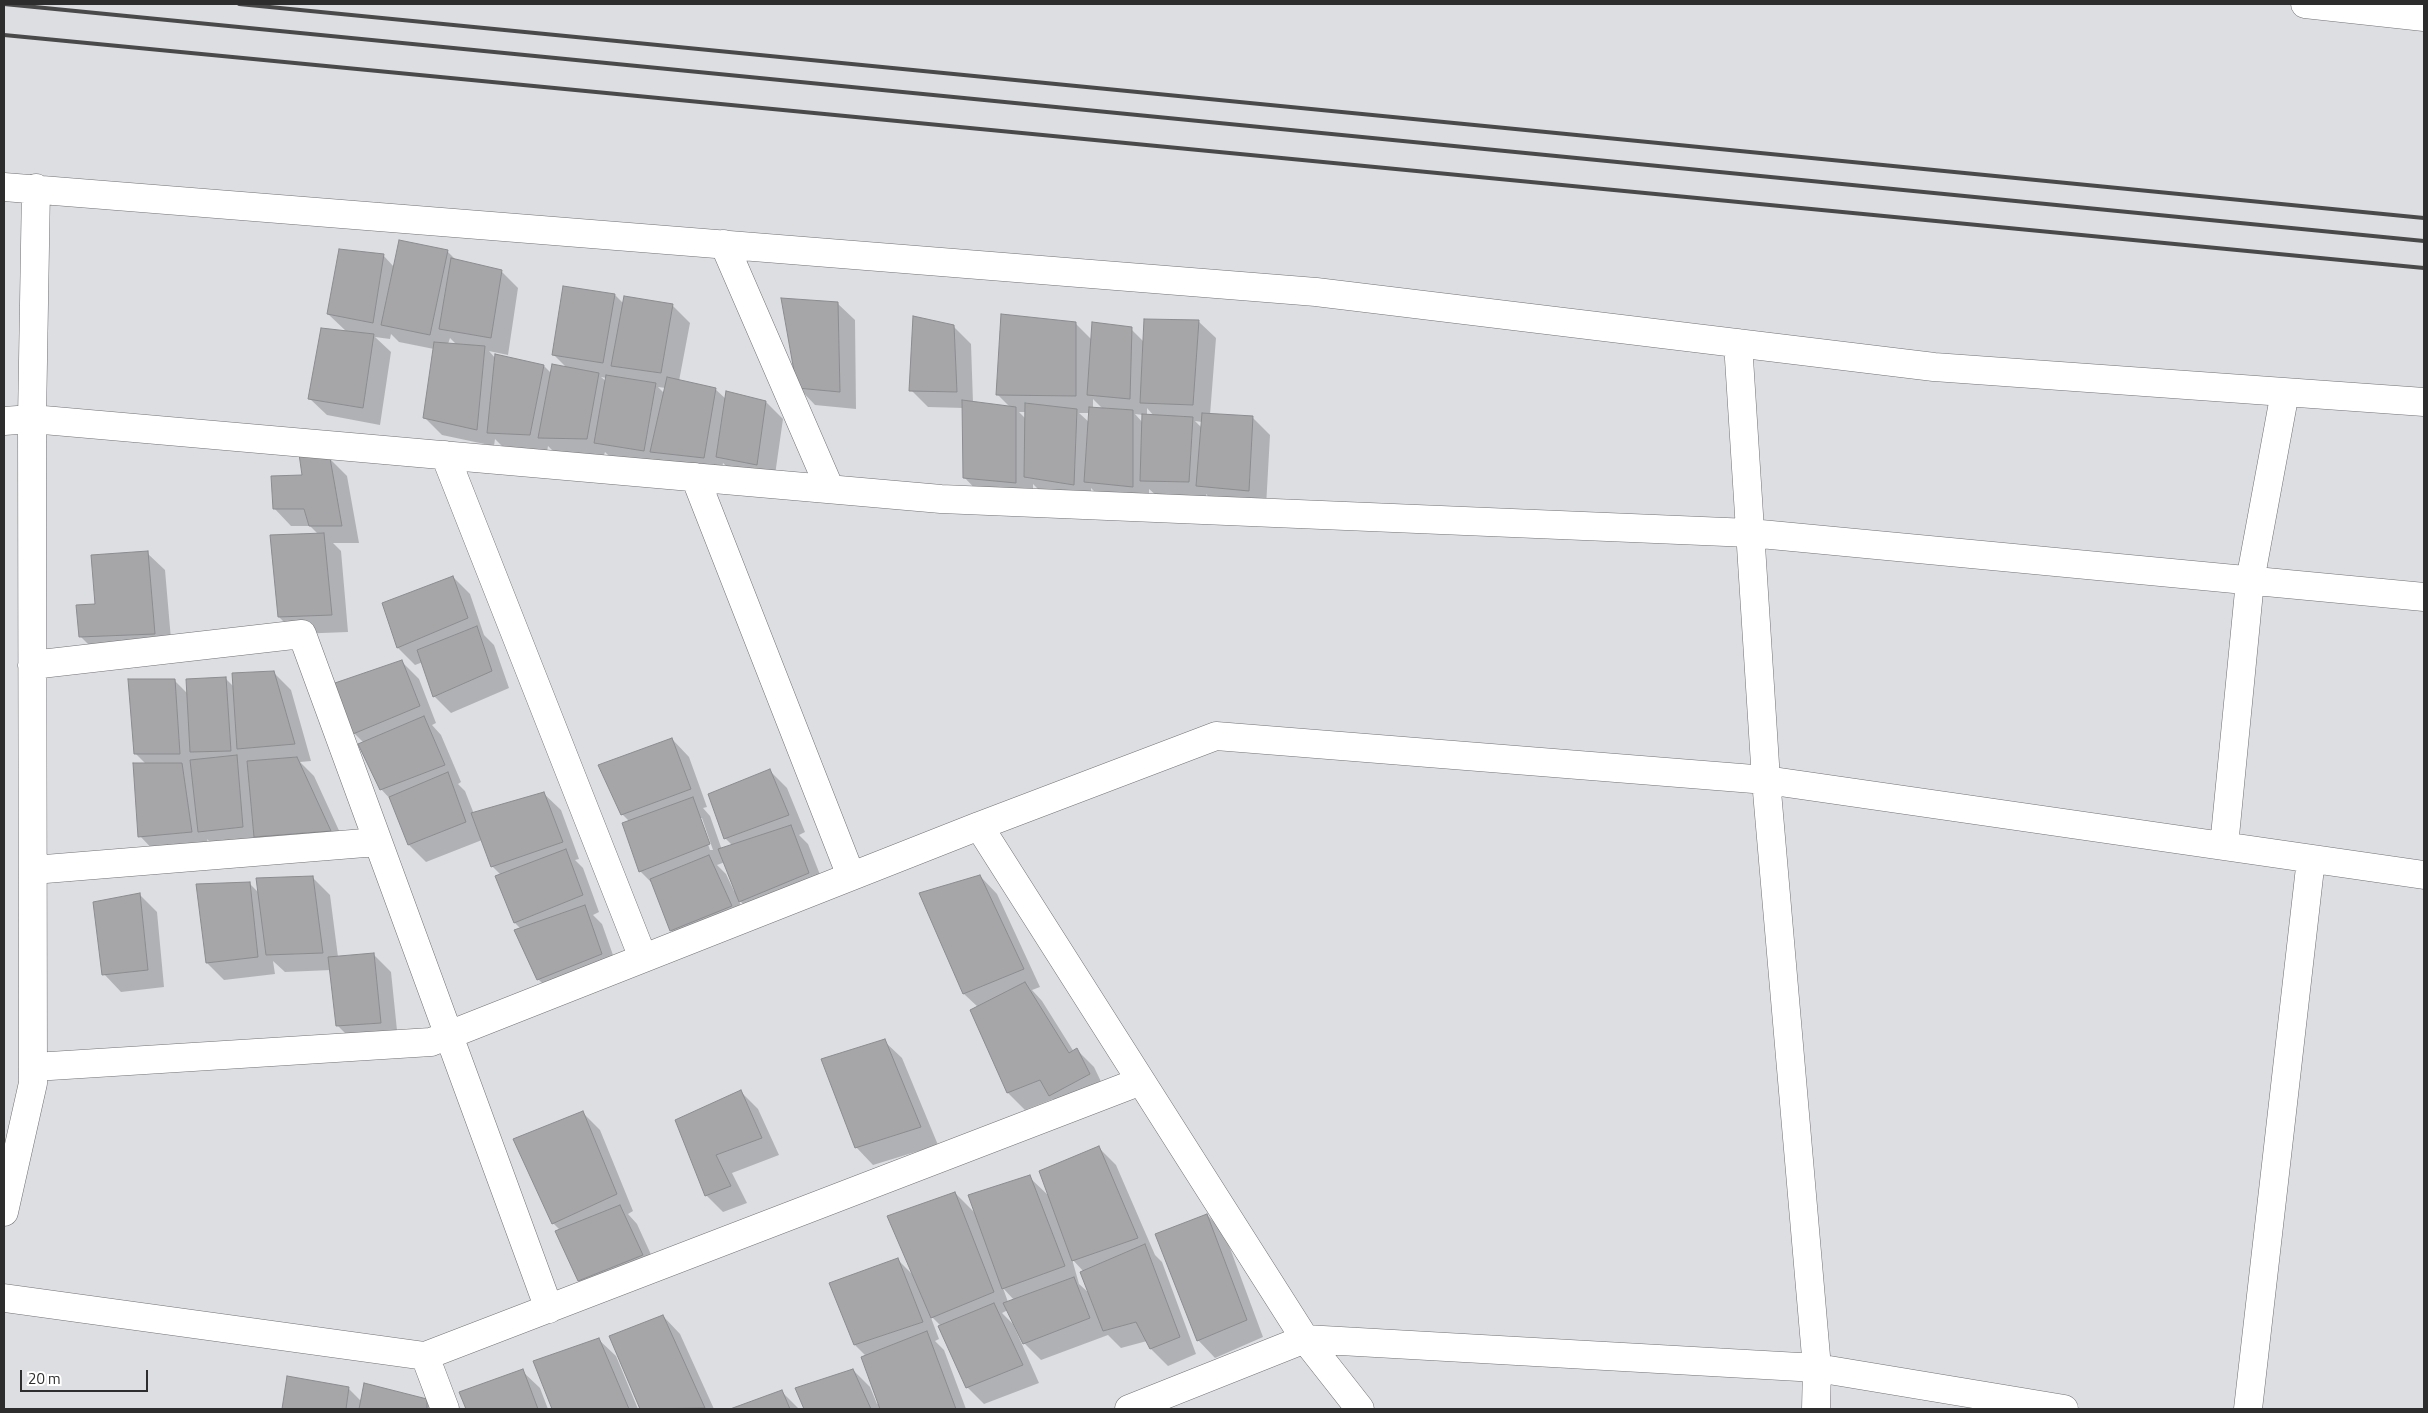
<!DOCTYPE html>
<html>
<head>
<meta charset="utf-8">
<style>
  body { margin:0 }
  #map { position:relative; width:2428px; height:1413px; overflow:hidden; background:#dddee1; font-family:"Titillium Web",sans-serif }
  canvas { display:block }
  .frame { position:absolute; inset:0; border:5px solid #2d2d2e; pointer-events:none }
  .scale { position:absolute; left:20px; top:1370px; width:128px; height:22px; box-sizing:border-box; border:2px solid #2d2d2e; border-top:0; padding-left:6px; font-size:15px; line-height:18px; white-space:nowrap; color:#2d2d2e; -webkit-text-stroke:4px #fff; paint-order:stroke }
</style>
</head>
<body>
<div id="map">
<canvas width="2428" height="1413"></canvas>
<div class="frame"></div>
<div class="scale">20 m</div>
</div>
<script>
const context = document.querySelector('canvas').getContext('2d');
context.lineJoin = 'round';
function fill(path, color) {
  context.fillStyle = color;
  context.fill(path, 'evenodd');
}
function shape(rows) {
  const path = new Path2D();
  for (const r of rows) {
    path.moveTo(r[0], r[1]);
    for (let i = 2; i < r.length; i += 2) path.lineTo(r[i], r[i + 1]);
  }
  return path;
}
function strokePath(path, color, width, dash) {
  context.strokeStyle = color;
  context.lineWidth = width;
  context.lineCap = dash ? 'butt' : 'round';
  context.setLineDash(dash || []);
  context.stroke(path);
}
const shadow = shape([
  [447,251,456,260,501,271,518,288,508,355,489,351,496,359,544,366,552,374,567,368,553,354,615,295,624,304,625,297,673,306,690,323,679,381,715,389,726,399,766,402,783,419,774,482,735,474,723,463,721,475,613,460,605,452,604,455,556,454,548,446,547,452,505,449,495,439,494,446,442,435,425,418,434,349,399,342,391,334,390,339,375,337,391,352,380,425,327,415,309,398,347,332,328,314,383,255,394,267],
  [450,338,457,345,448,344],
  [601,377,607,378,607,382],
  [658,387,666,388,664,393],
  [837,303,855,320,856,409,815,405,798,387],
  [1198,321,1216,338,1210,415,1253,418,1270,435,1266,507,1215,503,1206,494,1206,499,1159,498,1149,489,1149,503,1102,499,1091,488,1091,501,1043,494,1033,484,1033,500,981,495,964,477,964,408,928,407,911,390,953,326,971,344,973,403,1011,408,997,394,1075,323,1092,340,1131,329,1144,342],
  [1093,399,1104,410,1093,409],
  [1147,408,1154,416,1147,415],
  [1019,412,1026,412,1026,419],
  [1079,413,1090,413,1090,423],
  [1135,414,1143,415,1143,423],
  [1195,421,1202,422,1202,428],
  [330,459,347,476,359,543,333,543,341,551,348,632,296,634,279,617,318,534,310,526,291,526,274,508,303,476],
  [147,553,165,570,172,651,98,654,81,637,97,605],
  [453,577,470,594,484,635,494,645,509,688,451,713,434,696,423,662,415,665,398,648,383,604],
  [402,662,419,679,436,723,432,725,441,735,461,782,458,784,465,791,474,814,543,793,561,810,579,859,575,860,583,868,599,912,593,915,602,924,619,972,555,996,538,979,521,929,515,923,501,875,492,866,482,840,426,862,409,845,392,801,381,789,364,743,354,733],
  [273,672,291,690,311,761,300,762,314,776,347,848,216,848,207,839,209,849,157,854,140,836,146,764,135,753,174,680,188,694,226,679,234,687],
  [672,739,689,757,707,807,703,808,710,816,722,850,733,846,725,838,770,771,787,788,805,832,799,835,808,844,826,890,758,919,738,899,749,924,688,948,671,930,653,884,641,872,623,824,630,822,622,814],
  [699,818,702,818,713,850,710,850],
  [725,862,736,890,734,891,726,874,717,865],
  [980,876,997,894,1040,987,1032,990,1042,1001,1074,1052,1077,1050,1094,1067,1106,1092,1067,1113,1053,1099,1025,1110,1008,1093,978,1007,964,994,921,894],
  [313,878,330,895,338,957,373,954,391,972,398,1040,354,1042,337,1025,331,970,285,972,273,961,275,974,224,980,207,963,249,883,259,893],
  [140,895,157,912,164,987,121,992,104,974],
  [884,1041,902,1058,938,1145,873,1165,856,1147],
  [741,1092,758,1109,779,1155,732,1173,747,1203,723,1212,706,1195,676,1120],
  [583,1113,600,1130,633,1211,628,1214,637,1224,659,1272,596,1298,579,1280,560,1230,553,1223],
  [1098,1147,1116,1165,1155,1255,1162,1262,1196,1354,1168,1366,1151,1349,1147,1341,1121,1348,1108,1335,1041,1360,1024,1343,1008,1310,1002,1313,1013,1324,1039,1383,984,1404,967,1387,941,1326,930,1315,939,1339,935,1341,944,1350,966,1409,805,1409,796,1389,853,1370,870,1387,877,1404,879,1403,866,1356,855,1345,897,1259,915,1277,955,1193,976,1214,1029,1177,1050,1197],
  [1072,1259,1084,1272,1090,1294,1079,1284],
  [1003,1288,1014,1300,1008,1302],
  [1207,1215,1224,1232,1263,1337,1215,1358,1198,1340],
  [663,1316,680,1334,714,1409,641,1409,611,1337],
  [598,1339,616,1356,638,1409,554,1409,535,1362],
  [522,1371,540,1388,548,1409,467,1409,460,1392],
  [288,1378,348,1388,362,1402,427,1400,436,1409,283,1409],
  [782,1392,799,1409,734,1409]
]);
const building = shape([
  [399,240,448,250,430,335,381,325,399,240],
  [339,249,384,254,373,323,327,314,339,249],
  [451,258,502,270,491,338,439,329,451,258],
  [563,286,615,294,603,363,552,355,563,286],
  [624,296,673,304,661,373,611,366,624,296],
  [781,298,838,302,840,392,797,388,781,298],
  [1001,314,1076,322,1076,396,996,395,1001,314],
  [913,316,954,325,957,392,909,391,913,316],
  [1144,319,1199,320,1193,405,1140,403,1144,319],
  [1092,322,1132,327,1130,399,1087,395,1092,322],
  [321,328,374,334,363,408,308,399,321,328],
  [434,342,485,346,477,430,423,418,434,342],
  [495,354,544,365,530,435,487,433,495,354],
  [552,364,599,373,587,439,538,438,552,364],
  [606,375,656,383,644,451,594,443,606,375],
  [667,377,716,388,704,458,650,452,667,377],
  [726,391,766,401,757,465,716,457,726,391],
  [962,400,1016,407,1016,483,963,478,962,400],
  [1025,403,1077,409,1074,485,1024,477,1025,403],
  [1089,407,1133,410,1133,487,1084,482,1089,407],
  [1202,413,1253,416,1249,491,1196,486,1202,413],
  [1142,414,1193,417,1189,482,1140,481,1142,414],
  [299,454,330,458,342,526,309,526,304,509,273,509,271,476,302,475,299,454],
  [324,533,332,615,278,617,270,535,324,533],
  [148,551,155,634,79,637,76,605,95,604,91,555,148,551],
  [453,576,468,618,397,648,382,603,453,576],
  [477,626,492,671,433,697,417,650,477,626],
  [402,660,420,706,353,734,332,684,402,660],
  [274,671,295,744,237,749,232,673,274,671],
  [226,677,231,751,190,752,186,679,226,677],
  [128,679,175,679,180,754,134,754,128,679],
  [424,716,445,765,380,790,358,744,424,716],
  [672,738,691,789,621,815,598,765,672,738],
  [237,755,243,827,198,832,190,760,237,755],
  [297,757,331,831,254,837,247,761,297,757],
  [133,763,182,763,192,832,138,837,133,763],
  [770,769,789,815,724,839,708,794,770,769],
  [448,772,466,822,408,845,389,797,448,772],
  [544,792,563,842,491,867,471,813,544,792],
  [693,797,710,844,639,872,622,823,693,797],
  [791,825,809,873,739,902,718,849,791,825],
  [566,849,583,895,514,923,495,876,566,849],
  [709,855,732,906,670,931,650,879,709,855],
  [980,875,1024,969,963,994,919,893,980,875],
  [313,876,323,953,266,955,256,878,313,876],
  [250,882,258,957,206,963,196,884,250,882],
  [140,893,148,970,102,975,93,902,140,893],
  [585,905,602,954,537,980,514,930,585,905],
  [374,953,381,1023,336,1026,328,957,374,953],
  [1025,982,1069,1053,1077,1048,1090,1074,1049,1096,1040,1080,1007,1093,970,1010,1025,982],
  [885,1039,921,1127,855,1148,821,1059,885,1039],
  [741,1090,762,1138,716,1155,731,1186,705,1196,675,1120,741,1090],
  [583,1111,617,1194,552,1224,513,1139,583,1111],
  [1099,1146,1138,1238,1072,1261,1039,1171,1099,1146],
  [1030,1175,1065,1266,1002,1289,968,1195,1030,1175],
  [955,1192,994,1292,931,1318,887,1216,955,1192],
  [620,1205,643,1255,578,1281,555,1231,620,1205],
  [1207,1214,1247,1320,1197,1341,1155,1234,1207,1214],
  [1145,1244,1180,1337,1150,1349,1136,1322,1103,1331,1080,1272,1145,1244],
  [898,1258,923,1322,854,1345,829,1283,898,1258],
  [1074,1277,1090,1318,1023,1344,1003,1303,1074,1277],
  [994,1303,1023,1365,966,1388,938,1326,994,1303],
  [663,1315,705,1408,640,1409,609,1336,663,1315],
  [927,1331,956,1409,880,1409,861,1357,927,1331],
  [599,1338,629,1409,552,1409,533,1361,599,1338],
  [523,1369,538,1409,466,1409,459,1392,523,1369],
  [853,1369,871,1409,804,1409,795,1388,853,1369],
  [287,1376,349,1387,346,1409,282,1409,287,1376],
  [364,1383,427,1399,427,1409,359,1409,364,1383],
  [782,1390,790,1409,730,1409,782,1390]
]);
const minor = shape([
  [2305,4,2424,17],
  [4,187,1316,292,1934,367,2424,402],
  [724,244,830,489],
  [1738,343,1766,780,1817,1368,1816,1409],
  [4,421,32,419,941,499,1750,533,2424,597],
  [445,455,643,958],
  [695,477,851,876],
  [32,665,302,634,549,1309],
  [2224,846,2250,581,2285,392],
  [33,870,377,842],
  [34,1067,431,1042,979,826],
  [4,1212,33,1083,32,419,36,188],
  [4,1298,425,1356,1141,1081],
  [425,1356,445,1409],
  [1129,1409,1305,1339,1360,1409],
  [2064,1409,1817,1368,1305,1339,979,826,1216,736,1766,780,2424,875],
  [2248,1409,2311,859]
]);
const rail = shape([
  [4,4,2424,241],
  [239,4,2424,218],
  [4,35,2424,268]
]);
fill(shadow, '#0003');
fill(building, '#a6a6a9');
strokePath(building, '#8b8c8f', 1);
strokePath(minor, '#727275', 29);
strokePath(minor, '#fff', 28);
strokePath(rail, '#49494a', 4);
</script>
</body>
</html>
